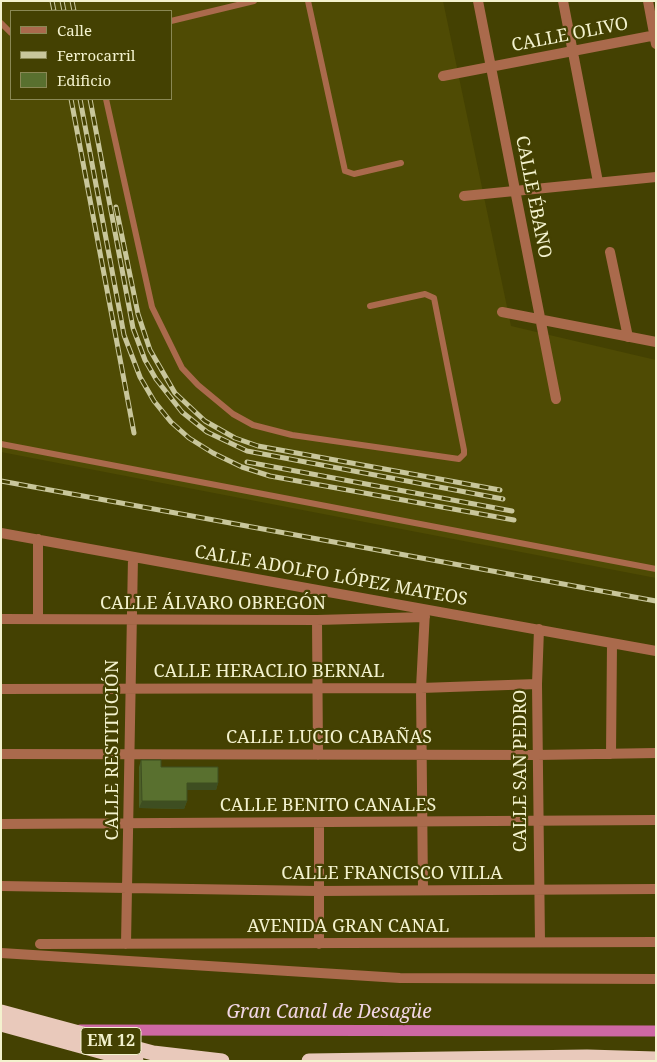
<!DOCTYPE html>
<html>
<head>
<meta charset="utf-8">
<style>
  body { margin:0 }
  #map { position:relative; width:657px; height:1062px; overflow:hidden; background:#444102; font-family:"Noto Serif",serif }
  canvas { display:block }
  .frame { position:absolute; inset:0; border:2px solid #f3f2ce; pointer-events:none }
  .legend { position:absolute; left:10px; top:10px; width:162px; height:90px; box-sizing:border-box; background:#444102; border:1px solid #8a8854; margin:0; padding:6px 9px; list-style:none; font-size:15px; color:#f3f2ce }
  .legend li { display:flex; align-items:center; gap:10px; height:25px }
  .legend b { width:25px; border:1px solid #8a8854 }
</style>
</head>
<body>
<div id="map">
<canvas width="657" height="1062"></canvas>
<div class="frame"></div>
<ul class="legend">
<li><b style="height:6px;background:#aa6a4c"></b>Calle</li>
<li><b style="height:6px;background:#c8c69b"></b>Ferrocarril</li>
<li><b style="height:14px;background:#59702f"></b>Edificio</li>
</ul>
</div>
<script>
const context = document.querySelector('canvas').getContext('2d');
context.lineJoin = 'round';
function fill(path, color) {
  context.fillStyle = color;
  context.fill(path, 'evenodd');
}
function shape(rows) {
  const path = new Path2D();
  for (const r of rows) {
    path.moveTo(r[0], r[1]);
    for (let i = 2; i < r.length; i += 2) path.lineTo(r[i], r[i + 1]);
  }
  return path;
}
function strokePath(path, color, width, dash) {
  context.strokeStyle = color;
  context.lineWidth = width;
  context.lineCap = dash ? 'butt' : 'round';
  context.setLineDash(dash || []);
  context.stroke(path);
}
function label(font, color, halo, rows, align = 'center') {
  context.font = font + ' "Noto Serif",serif';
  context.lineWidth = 4.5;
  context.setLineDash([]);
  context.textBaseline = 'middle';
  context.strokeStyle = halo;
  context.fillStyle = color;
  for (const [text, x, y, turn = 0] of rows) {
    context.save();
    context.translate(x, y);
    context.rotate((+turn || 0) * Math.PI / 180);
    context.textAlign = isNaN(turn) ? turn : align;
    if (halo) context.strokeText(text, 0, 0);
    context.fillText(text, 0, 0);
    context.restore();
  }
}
const built = shape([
  [1,1,443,1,511,326,656,360,656,578,1,452],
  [11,11,171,11,171,99,11,99]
]);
const canal = shape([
  [80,1030,656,1031]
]);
const service = shape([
  [308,1,345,171,354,174,401,163],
  [171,21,254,1],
  [1,23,11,33],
  [106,99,152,307,182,368,198,385,233,414,253,425,292,435,459,459,464,454,464,450,434,298,425,294,370,306],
  [1,444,656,569]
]);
const minor = shape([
  [478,1,556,399],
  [563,1,598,182],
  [648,1,656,44],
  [443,76,656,35],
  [464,196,656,177],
  [610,252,628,337],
  [502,312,656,342],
  [1,533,656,651],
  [1,619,317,620,425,617],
  [38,619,38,539],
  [317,620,318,755],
  [539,629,537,684,540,942],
  [1,689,421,688,537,684],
  [1,754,537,755,656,753],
  [611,754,612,644],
  [319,823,319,944],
  [1,824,656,820],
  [1,886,318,891,656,889],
  [423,890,421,688,425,611],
  [40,944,656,942],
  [126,944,133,557],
  [1,953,400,978,656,979]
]);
const motorway = shape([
  [1,1012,153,1053,222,1061],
  [1,1024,136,1061],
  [309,1061,587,1057,656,1059]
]);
const rail = shape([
  [52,1,54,11],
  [62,1,64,11],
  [72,1,74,11],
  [71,99,134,433],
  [80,99,124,335,140,377,154,401,171,422,189,438,213,453,242,467,270,476,514,520],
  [90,99,133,328,145,360,156,379,182,412,207,432,247,451,503,499],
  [116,207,138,314,150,350,175,393,205,421,235,438,258,446,500,490],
  [247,462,512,511],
  [1,481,656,601]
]);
const wall = shape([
  [141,760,161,767,218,783,216,790,187,790,187,801,184,809,139,808,139,767]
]);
const shadedWall = shape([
  [187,783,218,783,216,790,184,790],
  [142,801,187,801,184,809,139,808]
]);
const building = shape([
  [141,760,161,760,161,767,218,767,218,783,187,783,187,801,142,801,141,760]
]);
const shields = [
  [111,1041,60]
];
const shieldNames = [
  ["EM 12",111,1041]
];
const streetNames = [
  ["CALLE OLIVO",570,35,-11],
  ["CALLE ÉBANO",533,197,79],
  ["CALLE ADOLFO LÓPEZ MATEOS",331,576,10],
  ["CALLE ÁLVARO OBREGÓN",213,604],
  ["CALLE HERACLIO BERNAL",269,672],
  ["CALLE LUCIO CABAÑAS",329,738],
  ["CALLE RESTITUCIÓN",113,750,-90],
  ["CALLE SAN PEDRO",521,771,-90],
  ["CALLE BENITO CANALES",328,806],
  ["CALLE FRANCISCO VILLA",392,874],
  ["AVENIDA GRAN CANAL",348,927]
];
const waterNames = [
  ["Gran Canal de Desagüe",329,1013]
];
fill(built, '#4f4b04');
strokePath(canal, '#ce68a4', 11);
strokePath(service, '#aa6a4c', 6);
strokePath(minor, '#aa6a4c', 10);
strokePath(motorway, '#e9c9bb', 15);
strokePath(rail, '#c8c69b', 5);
strokePath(rail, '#444102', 3, [9]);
fill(wall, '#4d6028');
fill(shadedWall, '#3e4e21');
fill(building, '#59702f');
strokePath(building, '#3e4e21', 1);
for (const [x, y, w] of shields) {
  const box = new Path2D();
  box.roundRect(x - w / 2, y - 13.5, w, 27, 4);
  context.fillStyle = '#444102';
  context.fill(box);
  strokePath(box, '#f3f2ce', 1);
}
label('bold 16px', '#f3f2ce', null, shieldNames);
label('18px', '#f3f2ce', '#444102', streetNames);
label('italic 19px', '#f1d6e4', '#444102', waterNames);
</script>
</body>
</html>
